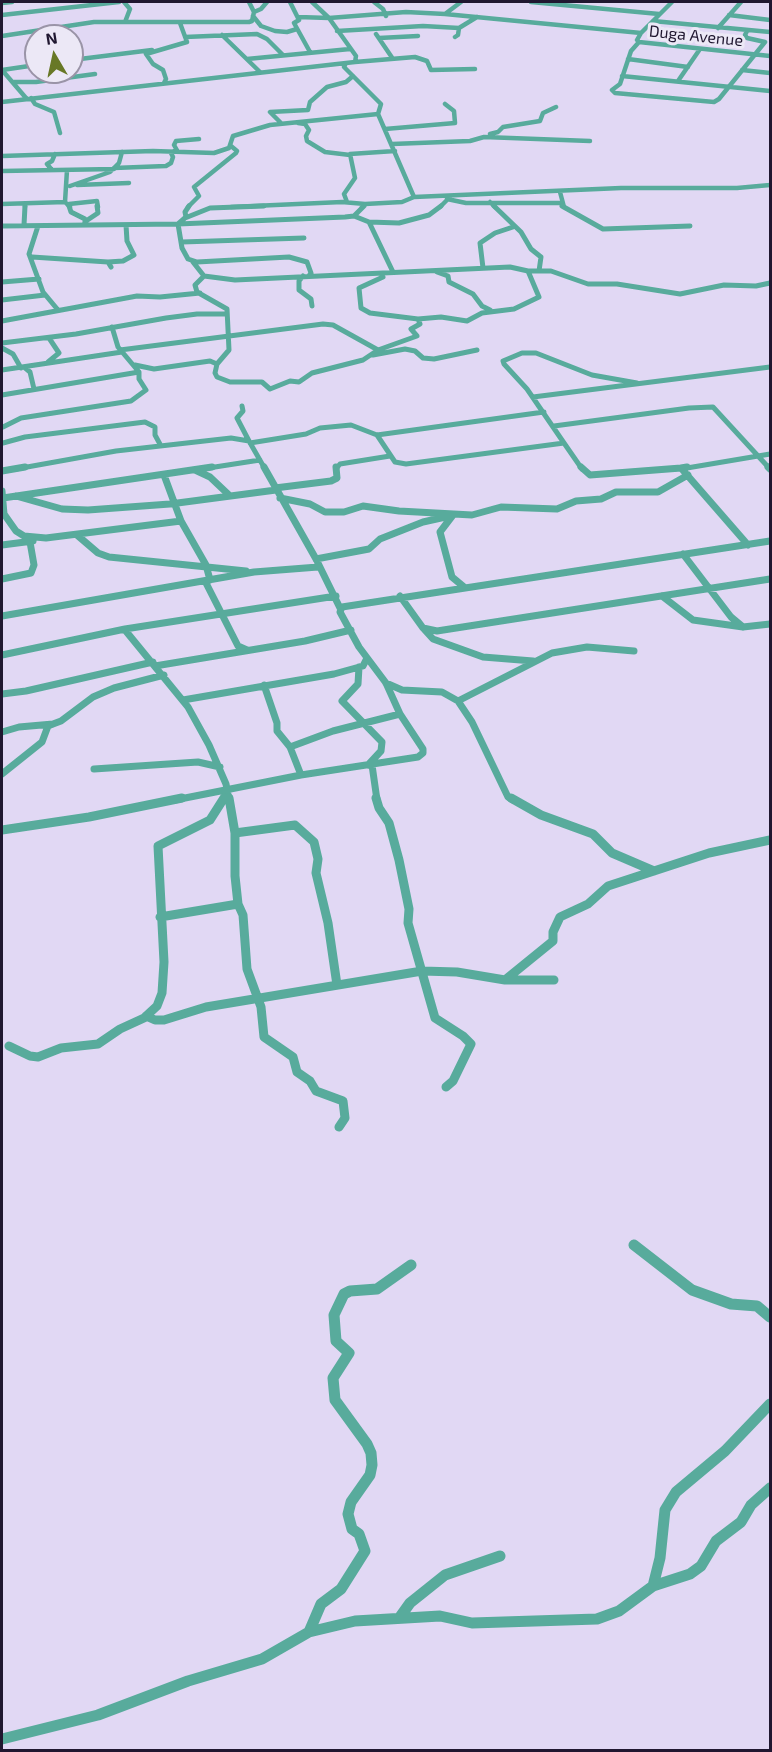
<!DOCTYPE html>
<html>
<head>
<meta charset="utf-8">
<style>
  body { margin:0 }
  #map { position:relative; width:772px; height:1752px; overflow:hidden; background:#e1d8f4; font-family:"Exo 2",sans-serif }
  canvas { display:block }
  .frame { position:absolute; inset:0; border:3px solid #201730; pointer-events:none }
  .north { position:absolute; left:24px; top:24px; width:60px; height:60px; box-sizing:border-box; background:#ece8f6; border:2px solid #9a94a7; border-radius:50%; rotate:351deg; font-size:16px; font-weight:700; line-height:24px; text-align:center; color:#201730 }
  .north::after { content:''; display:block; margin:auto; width:21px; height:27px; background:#687826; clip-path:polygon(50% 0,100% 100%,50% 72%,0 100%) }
</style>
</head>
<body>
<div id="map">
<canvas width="772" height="1752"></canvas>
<div class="frame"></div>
<div class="north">N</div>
</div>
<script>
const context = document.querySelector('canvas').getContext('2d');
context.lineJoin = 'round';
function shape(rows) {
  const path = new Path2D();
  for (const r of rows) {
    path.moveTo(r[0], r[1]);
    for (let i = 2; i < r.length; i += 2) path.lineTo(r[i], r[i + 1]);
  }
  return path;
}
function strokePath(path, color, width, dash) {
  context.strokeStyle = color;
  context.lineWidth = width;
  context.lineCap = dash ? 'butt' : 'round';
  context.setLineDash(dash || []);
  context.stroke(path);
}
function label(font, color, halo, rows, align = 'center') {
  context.font = font + ' "Exo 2",sans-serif';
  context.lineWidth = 6;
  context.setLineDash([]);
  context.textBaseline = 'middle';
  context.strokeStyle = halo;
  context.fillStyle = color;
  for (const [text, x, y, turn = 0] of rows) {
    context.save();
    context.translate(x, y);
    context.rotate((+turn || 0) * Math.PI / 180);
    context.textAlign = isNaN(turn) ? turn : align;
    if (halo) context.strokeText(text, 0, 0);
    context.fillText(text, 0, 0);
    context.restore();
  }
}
const streetFar4 = shape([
  [124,2,130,9,125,22],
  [290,2,299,20,294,23,310,52],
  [312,2,329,18],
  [374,2,383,9,386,16],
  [531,2,659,14],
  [672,2,641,33,637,40,639,42,770,56],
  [2,3,12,2],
  [254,12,261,9,267,2],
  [445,14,641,33],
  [2,15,119,2],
  [729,15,770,20],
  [253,16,261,26,275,31,287,32,297,29],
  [298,17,329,18],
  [653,21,770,32],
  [718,28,741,2],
  [337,31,423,26,459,28,477,17],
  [376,34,393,59],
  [222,35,260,72],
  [2,36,94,22,249,22,252,21,254,12,249,2],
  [185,37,257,34,267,39,283,55],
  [455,37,458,35,459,28],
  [379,38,418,36],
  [639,42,631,51,620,84,612,90,615,93,714,102,719,99,765,42,747,38,745,35,747,31],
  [247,59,350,49],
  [628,59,688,67],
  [72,60,152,50],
  [355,62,415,57,427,61,431,70,475,69],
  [2,70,26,98],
  [2,70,36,65],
  [742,70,770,73],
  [622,76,770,91],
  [678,81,700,49],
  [14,82,36,82,95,74],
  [164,83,166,79,163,70,153,64,146,54,187,42,180,23],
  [31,98,35,104,54,112,60,133],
  [2,102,346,63],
  [281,123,270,112,308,110,310,102,327,87,346,82,353,76],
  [298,123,305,124,309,130,306,136,307,141,325,152,350,155],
  [385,129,455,123,454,111,445,104],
  [490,134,498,132,503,127,540,121,543,113,556,107],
  [392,144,470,141,484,137,590,141],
  [178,152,174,145,176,141,199,139],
  [2,156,153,151,214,153,229,148,233,136,270,125,378,114],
  [114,168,166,166,171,163,173,157,171,153,174,151],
  [52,170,47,164,52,161,55,154],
  [2,171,114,169],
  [77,185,129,183],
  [70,186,110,172,119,163,122,152],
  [560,192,564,207],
  [414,197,621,188,737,188,770,185],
  [447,199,466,203,561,203],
  [65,202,70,207],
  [347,202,344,194,355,178,350,154,395,151],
  [490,202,495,207],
  [2,204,65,202,67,170],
  [69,204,97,201,98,207],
  [25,207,25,204],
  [188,207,199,196,194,187,236,153,237,151,231,146],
  [231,207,342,202,365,204],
  [362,207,365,204,402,202,414,197,378,114,381,104,344,67,346,63,355,62,356,56,329,18,406,12,445,14,461,2],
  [440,207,451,196]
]);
const streetFar3 = shape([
  [69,206,71,212,85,219,85,225],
  [189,206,185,212,186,217,178,224,182,248,188,259,197,262,289,257,307,262,311,273,309,276],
  [494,206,521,232,531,249,541,257,539,271],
  [562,206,603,229,690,226],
  [354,216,369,222,393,272],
  [185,218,210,208,264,206],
  [86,221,98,213,97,206],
  [369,222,399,223,429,215,441,206],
  [24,225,25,206],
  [2,226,178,224,345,217,354,216,364,206],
  [38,226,29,254,43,292,58,310],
  [182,242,304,238],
  [32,257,108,262,111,267],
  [108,262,123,261,134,255,127,241,126,225],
  [193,262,204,276,195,285,197,292,227,309,229,350,217,364,215,373,217,377,230,382,262,382,270,389,290,381,299,382,312,373,363,360,378,350,417,336,411,329,420,324,418,319,370,313,361,308,359,288,383,277],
  [483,268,480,243,495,233,513,227],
  [437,272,448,276,449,282,473,294,482,306,490,310],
  [204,276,235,280,510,267,528,271,551,271,588,284,617,284,680,294,724,285,756,286,770,283],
  [303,276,299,281,299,290,311,299,312,306],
  [2,282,39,279],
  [2,300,45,295],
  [418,319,441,317,467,321,482,313,514,309,539,297,528,271],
  [2,321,137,296,160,297,200,293],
  [2,343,76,334,166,318,197,314,225,314],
  [2,348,13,354,21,368],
  [120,350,323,324,333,325,378,350],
  [373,355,405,349,415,351,423,358,434,359,477,350],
  [48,362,59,353,49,338],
  [135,365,154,369,210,361,217,364],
  [24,367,30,372,34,389],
  [2,370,122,352],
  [2,395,139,372],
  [533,397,770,367],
  [242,406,243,411,237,418,249,441],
  [554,426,689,408,713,407,770,469],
  [3,427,21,418,131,401,146,390,139,379,139,372,118,347,112,327],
  [377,435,395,462,406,464,564,443,527,389,504,364,503,361,522,353,536,353,592,375,637,383],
  [3,443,25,437,145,422,155,427,155,435,161,446],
  [250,443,306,434,320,428,351,425,377,435,544,412],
  [564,443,582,469],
  [16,469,116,451,231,438,249,441,265,469],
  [202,469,260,460],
  [336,469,340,464,390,456],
  [674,469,681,468],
  [681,469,770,454]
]);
const streetFar2 = shape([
  [264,467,316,559,340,608],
  [581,467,590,475,681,468],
  [687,467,681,468,748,545],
  [768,467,770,469],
  [195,470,210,477,229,495],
  [2,471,25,467],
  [164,475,181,521,206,565,210,580],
  [275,488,331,481,337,478,336,467],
  [2,491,4,514,16,531,24,536,46,538,181,521],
  [16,496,62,509,88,510,170,504,276,490],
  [3,498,212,467],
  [280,498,310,504,325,512,344,512,363,506,399,511,472,515,501,507,557,509,576,501,601,499,616,492,658,492,688,475],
  [453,515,440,532,452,577,464,587],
  [77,535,98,553,109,557,246,571],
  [2,545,33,541],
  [683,554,731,617,743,627],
  [316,559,369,549,380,539,423,522,450,516],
  [2,579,31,573,34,565,30,542],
  [205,581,238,646,247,650],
  [400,596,423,628,437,631,770,579],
  [662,596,693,620,743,627,770,624],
  [2,616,254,572,318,567],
  [423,628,433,639,483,657,533,661],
  [125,630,188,707,209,745,226,784,229,800],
  [2,655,125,629,336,596],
  [155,666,305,641,351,630],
  [359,667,358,684,342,701,382,742,381,751,368,765],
  [386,683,402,690,442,692,458,701,472,722,508,797,513,800],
  [264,685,277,723,277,731,290,747,301,775],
  [2,694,26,691,153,662],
  [183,700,334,674,363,666,367,658],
  [458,701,552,653,587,647,634,651],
  [2,732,19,727,53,724,61,721,93,697,114,688,164,675],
  [290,747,333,731,400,714],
  [372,765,377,800],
  [94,769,198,762,220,767],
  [2,774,42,742,48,726,53,724],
  [175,800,301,775,418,757,423,753,423,749,400,714,386,683,359,647,340,612,342,607,770,541],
  [223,800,227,793]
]);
const streetFar1 = shape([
  [229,798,235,833,235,876,238,904,243,915,247,969,261,1007,264,1037,293,1057,297,1072,310,1081,316,1091,343,1101,345,1118,339,1127],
  [376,798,379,808,389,823,399,860,409,909,408,923,435,1018,463,1036,471,1044,453,1081,446,1087],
  [511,798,541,815,593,834,612,853,654,871],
  [2,830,89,817,182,798],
  [235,833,295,825,314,842,318,859,316,873,328,923,337,985],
  [160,917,238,904],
  [505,980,553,941,553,932,560,917,588,904,608,886,709,853,770,840],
  [146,1016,155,1020,164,1020,206,1007,422,971,457,972,505,980,554,980],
  [9,1046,30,1056,38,1057,61,1048,98,1044,120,1029,144,1018,157,1006,162,993,164,962,158,846,210,820,224,798]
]);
const street = shape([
  [634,1245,692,1290,731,1304,757,1306,770,1317],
  [653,1586,690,1574,701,1566,716,1541,741,1522,751,1505,770,1488],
  [400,1617,410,1603,445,1575,500,1556],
  [309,1632,321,1604,341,1589,365,1551,359,1534,352,1529,348,1514,351,1502,370,1475,372,1465,371,1453,367,1444,335,1400,333,1378,349,1353,336,1341,334,1315,344,1294,350,1291,377,1289,411,1265],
  [2,1739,98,1715,188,1681,262,1659,309,1632,355,1621,440,1616,472,1623,597,1619,619,1611,653,1586,660,1558,665,1510,676,1492,725,1451,770,1404]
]);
const farStreetnames = [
  ["Duga Avenue",696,36,6]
];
strokePath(streetFar4, '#58ab9c', 4.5);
strokePath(streetFar3, '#58ab9c', 5);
strokePath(streetFar2, '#58ab9c', 7);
strokePath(streetFar1, '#58ab9c', 9);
strokePath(street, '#58ab9c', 11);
label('16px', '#201730', '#ece8f6', farStreetnames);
</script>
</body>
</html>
